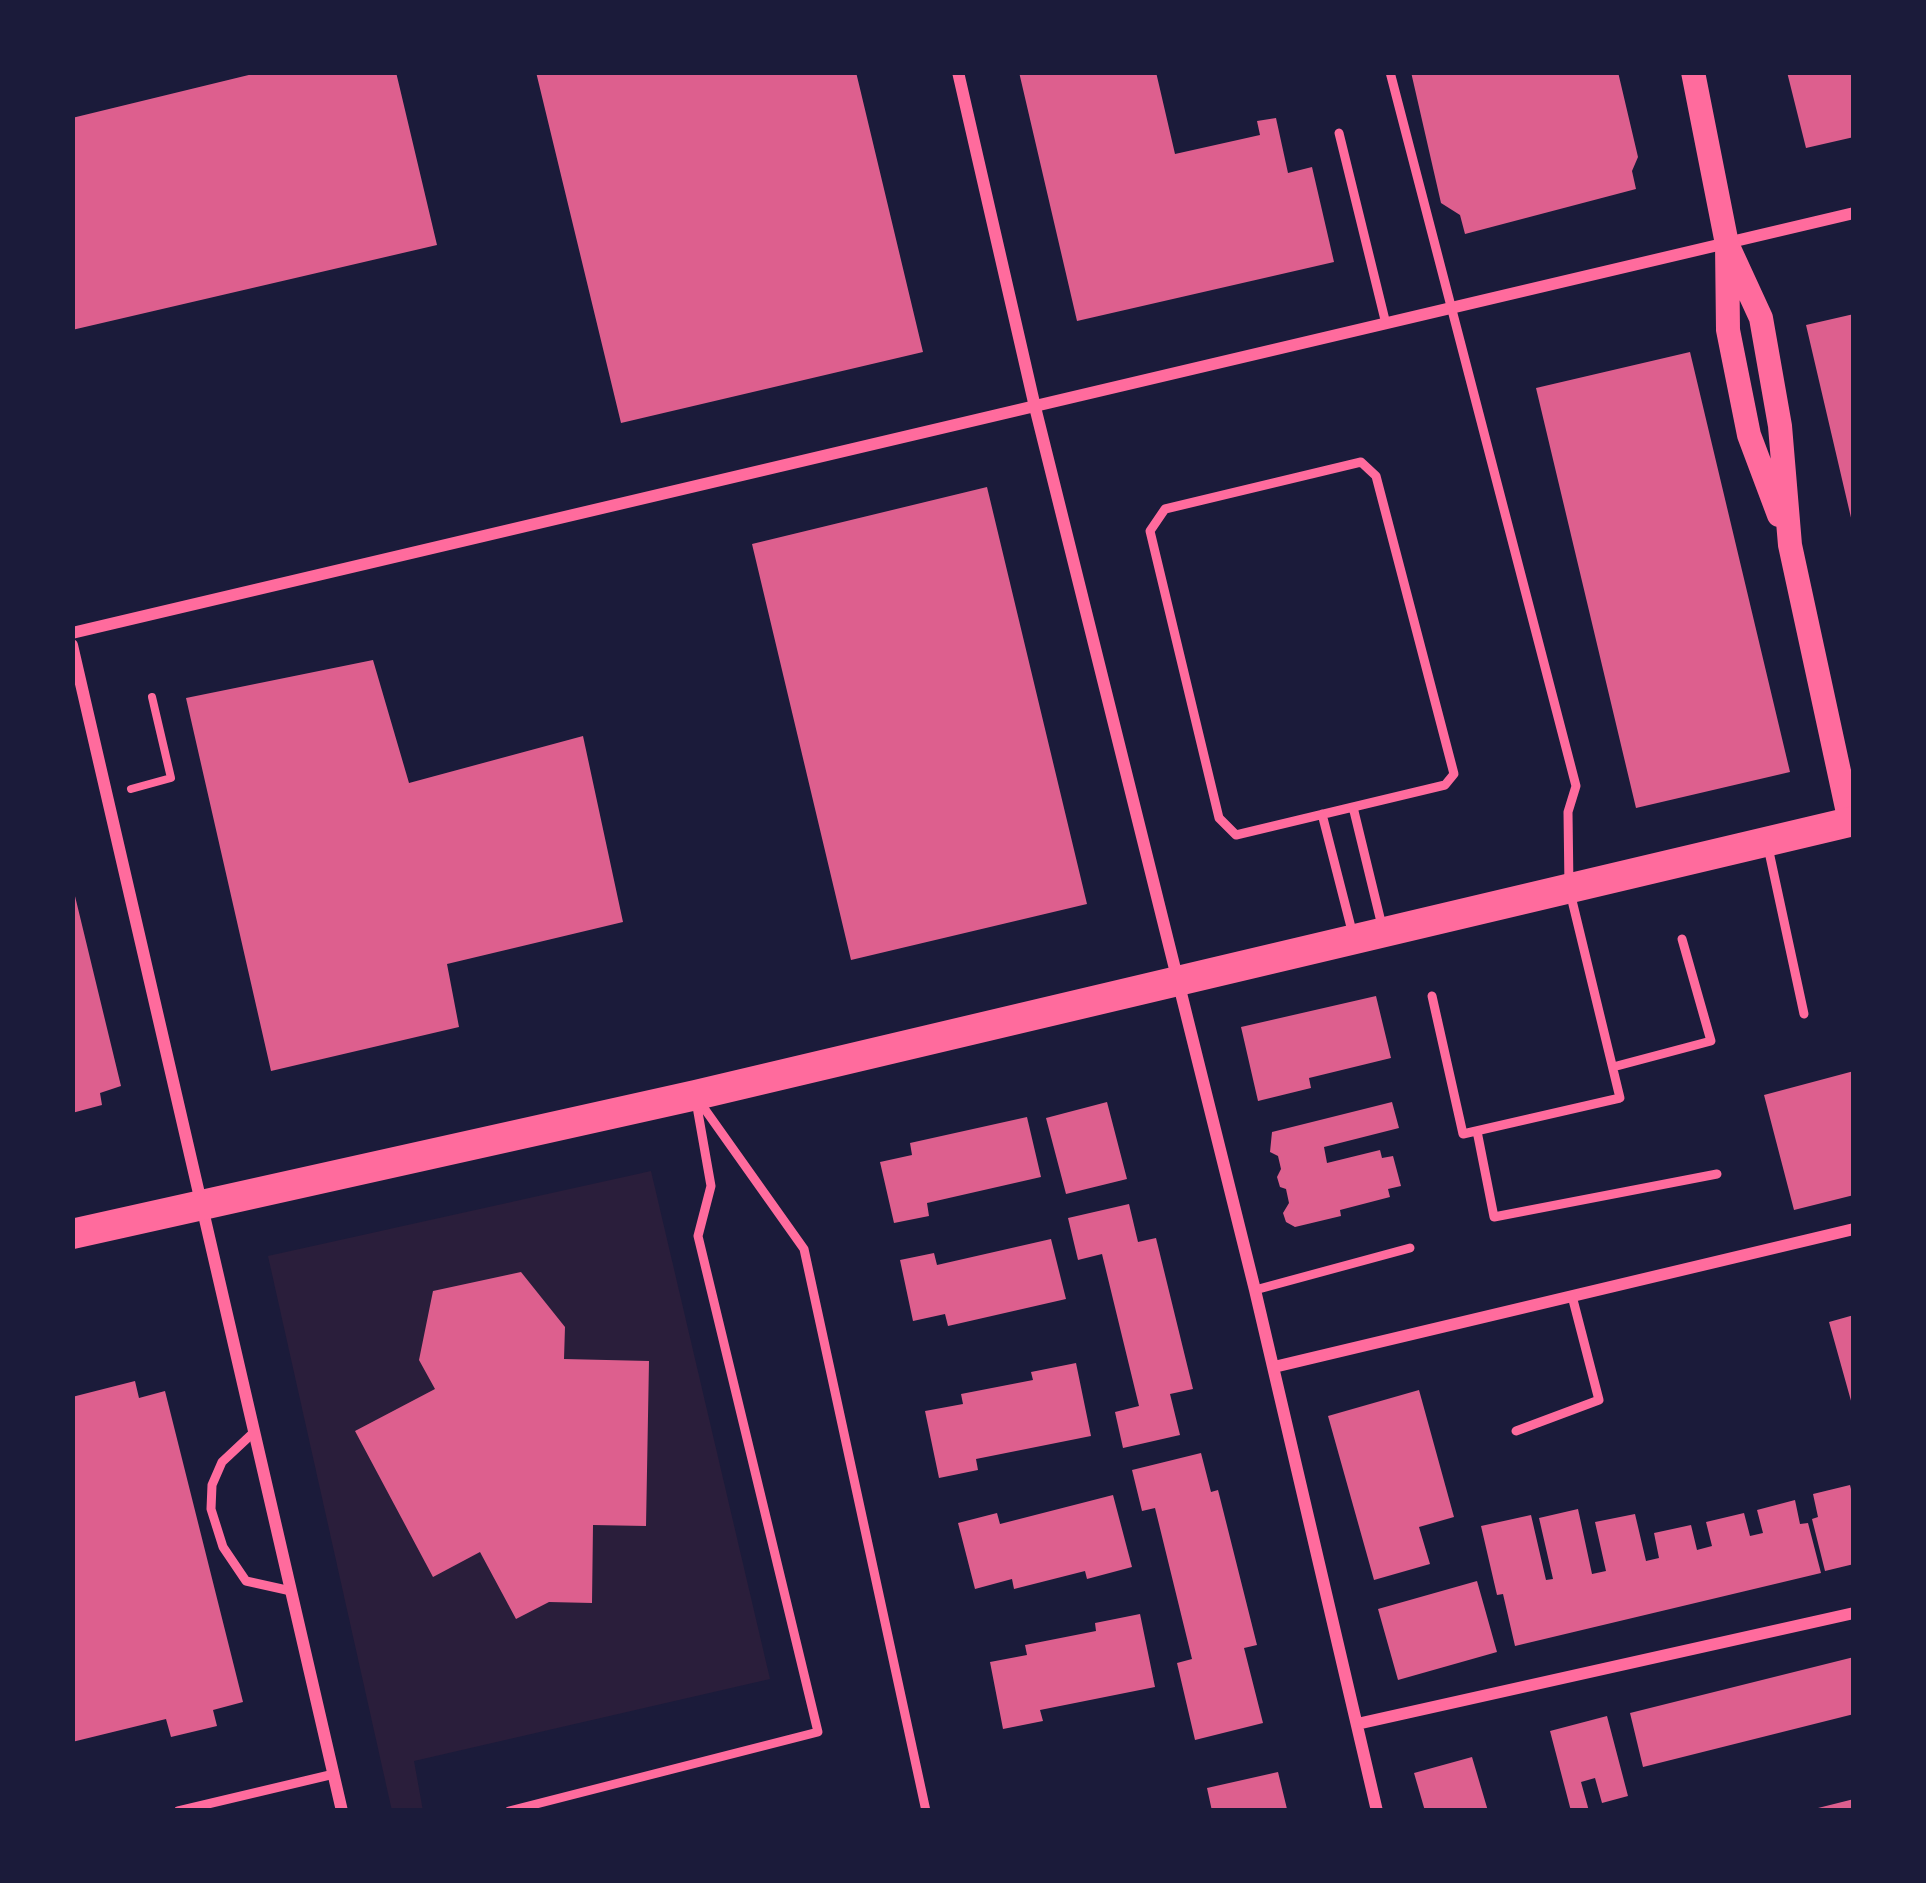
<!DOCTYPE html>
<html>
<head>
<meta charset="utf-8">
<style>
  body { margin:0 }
  #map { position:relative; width:1926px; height:1883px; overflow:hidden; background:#1b1b3a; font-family:"Public Sans",sans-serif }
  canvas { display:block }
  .frame { position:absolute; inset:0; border:75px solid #1b1b3a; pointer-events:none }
</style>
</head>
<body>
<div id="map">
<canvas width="1926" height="1883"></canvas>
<div class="frame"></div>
</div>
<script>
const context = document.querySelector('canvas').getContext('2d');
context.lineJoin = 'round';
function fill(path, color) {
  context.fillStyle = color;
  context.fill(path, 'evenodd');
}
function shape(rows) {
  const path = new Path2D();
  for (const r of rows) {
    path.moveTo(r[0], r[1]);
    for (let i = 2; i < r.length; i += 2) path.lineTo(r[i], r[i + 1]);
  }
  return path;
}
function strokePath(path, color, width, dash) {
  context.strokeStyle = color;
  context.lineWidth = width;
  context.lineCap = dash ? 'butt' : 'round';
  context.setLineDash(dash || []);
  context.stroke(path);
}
const green = shape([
  [651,1171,770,1679,414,1761,423,1811,392,1811,268,1256]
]);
const building = shape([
  [261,72,396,72,437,245,72,330,72,118],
  [536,72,856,72,923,352,621,423],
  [1019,72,1156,72,1175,154,1260,135,1257,121,1276,118,1288,173,1312,167,1334,262,1077,321],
  [1411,72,1618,72,1638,157,1632,171,1636,189,1465,234,1460,215,1441,203],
  [1787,72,1854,72,1854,137,1806,148],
  [1854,314,1854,522,1852,522,1806,325],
  [1690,352,1790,772,1636,808,1536,388],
  [987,487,1087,904,851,960,752,544],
  [373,660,409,783,583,736,623,922,447,964,459,1027,271,1071,186,698],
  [74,892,121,1086,100,1093,102,1105,72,1113],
  [1376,996,1391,1058,1309,1078,1311,1088,1258,1101,1241,1027],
  [1854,1071,1854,1195,1794,1210,1764,1095],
  [1107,1102,1127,1179,1066,1194,1046,1118],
  [1392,1102,1399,1128,1324,1147,1327,1163,1380,1150,1382,1158,1393,1156,1401,1186,1388,1189,1390,1197,1340,1210,1341,1216,1295,1227,1286,1222,1283,1213,1289,1203,1286,1189,1280,1187,1277,1177,1281,1169,1278,1156,1270,1152,1272,1132],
  [1027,1117,1041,1177,927,1203,929,1216,894,1223,880,1162,912,1155,910,1143],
  [1129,1204,1138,1242,1156,1238,1193,1389,1170,1394,1180,1435,1123,1448,1115,1412,1139,1406,1102,1254,1078,1260,1068,1218],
  [1051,1239,1066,1299,948,1326,945,1314,913,1321,900,1260,934,1253,937,1265],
  [521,1272,565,1327,564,1359,649,1361,646,1526,593,1525,592,1603,549,1602,516,1619,480,1552,433,1577,355,1431,435,1389,419,1360,433,1291],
  [1854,1315,1854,1408,1853,1408,1829,1322],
  [1076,1363,1091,1436,976,1459,978,1470,939,1478,925,1411,963,1404,961,1394,1033,1380,1031,1372],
  [135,1381,139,1398,165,1391,243,1702,213,1710,217,1726,171,1737,166,1719,72,1742,72,1397],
  [1419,1390,1454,1517,1419,1527,1430,1564,1374,1580,1328,1416],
  [1201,1453,1211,1492,1218,1490,1257,1645,1244,1648,1263,1723,1195,1740,1177,1663,1192,1659,1155,1508,1142,1511,1132,1470],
  [1850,1485,1854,1501,1854,1564,1825,1571,1812,1519,1818,1517,1813,1494],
  [1113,1495,1132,1567,1087,1579,1085,1571,1014,1589,1012,1579,975,1589,958,1523,997,1513,1000,1524],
  [1795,1500,1800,1524,1808,1523,1821,1573,1515,1646,1503,1594,1497,1595,1481,1526,1531,1515,1546,1580,1553,1579,1539,1518,1578,1509,1592,1574,1606,1571,1595,1522,1635,1514,1646,1561,1659,1558,1654,1533,1691,1525,1697,1550,1712,1546,1706,1522,1744,1513,1750,1536,1763,1533,1757,1510],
  [1477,1581,1497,1652,1398,1680,1378,1609],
  [1140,1614,1155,1687,1040,1710,1043,1721,1003,1729,990,1662,1027,1655,1025,1645,1096,1631,1095,1623],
  [1854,1657,1854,1714,1643,1767,1630,1713],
  [1607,1716,1628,1796,1602,1803,1595,1778,1581,1782,1589,1811,1571,1811,1550,1731],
  [1472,1757,1488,1811,1425,1811,1414,1773],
  [1278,1772,1287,1809,1283,1811,1212,1811,1207,1788],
  [1854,1799,1854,1811,1814,1811,1814,1809]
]);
const path = shape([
  [131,789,171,778,152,697]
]);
const service = shape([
  [1390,72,1576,786,1568,812,1569,888,1620,1098,1463,1134,1432,996],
  [1339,133,1386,324],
  [1361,462,1376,476,1454,774,1445,785,1236,835,1219,818,1150,531,1165,509,1361,462],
  [1353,807,1383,930],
  [1322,814,1353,935],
  [1768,847,1804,1014],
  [1613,1067,1711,1041,1682,939],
  [699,1101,804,1249,926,1811],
  [1477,1131,1494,1217,1717,1174],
  [1255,1290,1410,1248],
  [1516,1431,1599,1400,1572,1296],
  [253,1433,222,1462,212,1485,211,1509,223,1547,246,1581,291,1591],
  [178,1811,334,1774],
  [509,1811,818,1732,698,1236,711,1186,696,1101]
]);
const minor = shape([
  [958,72,1035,407,1255,1290,1377,1811],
  [72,633,1854,213],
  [72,645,342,1811],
  [1274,1367,1854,1229],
  [1357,1724,1854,1613]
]);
const secondary = shape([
  [1693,72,1727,244,1728,330,1749,435,1779,515],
  [1727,244,1761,318,1780,426,1790,545,1850,822]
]);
const primary = shape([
  [72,1234,696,1095,1854,821]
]);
fill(green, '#2a1e3b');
fill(building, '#dd5f8e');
strokePath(path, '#ff6b9d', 8);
strokePath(service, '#ff6b9d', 9);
strokePath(minor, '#ff6b9d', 12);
strokePath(secondary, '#ff6b9d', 24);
strokePath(primary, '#ff6b9d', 30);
</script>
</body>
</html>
